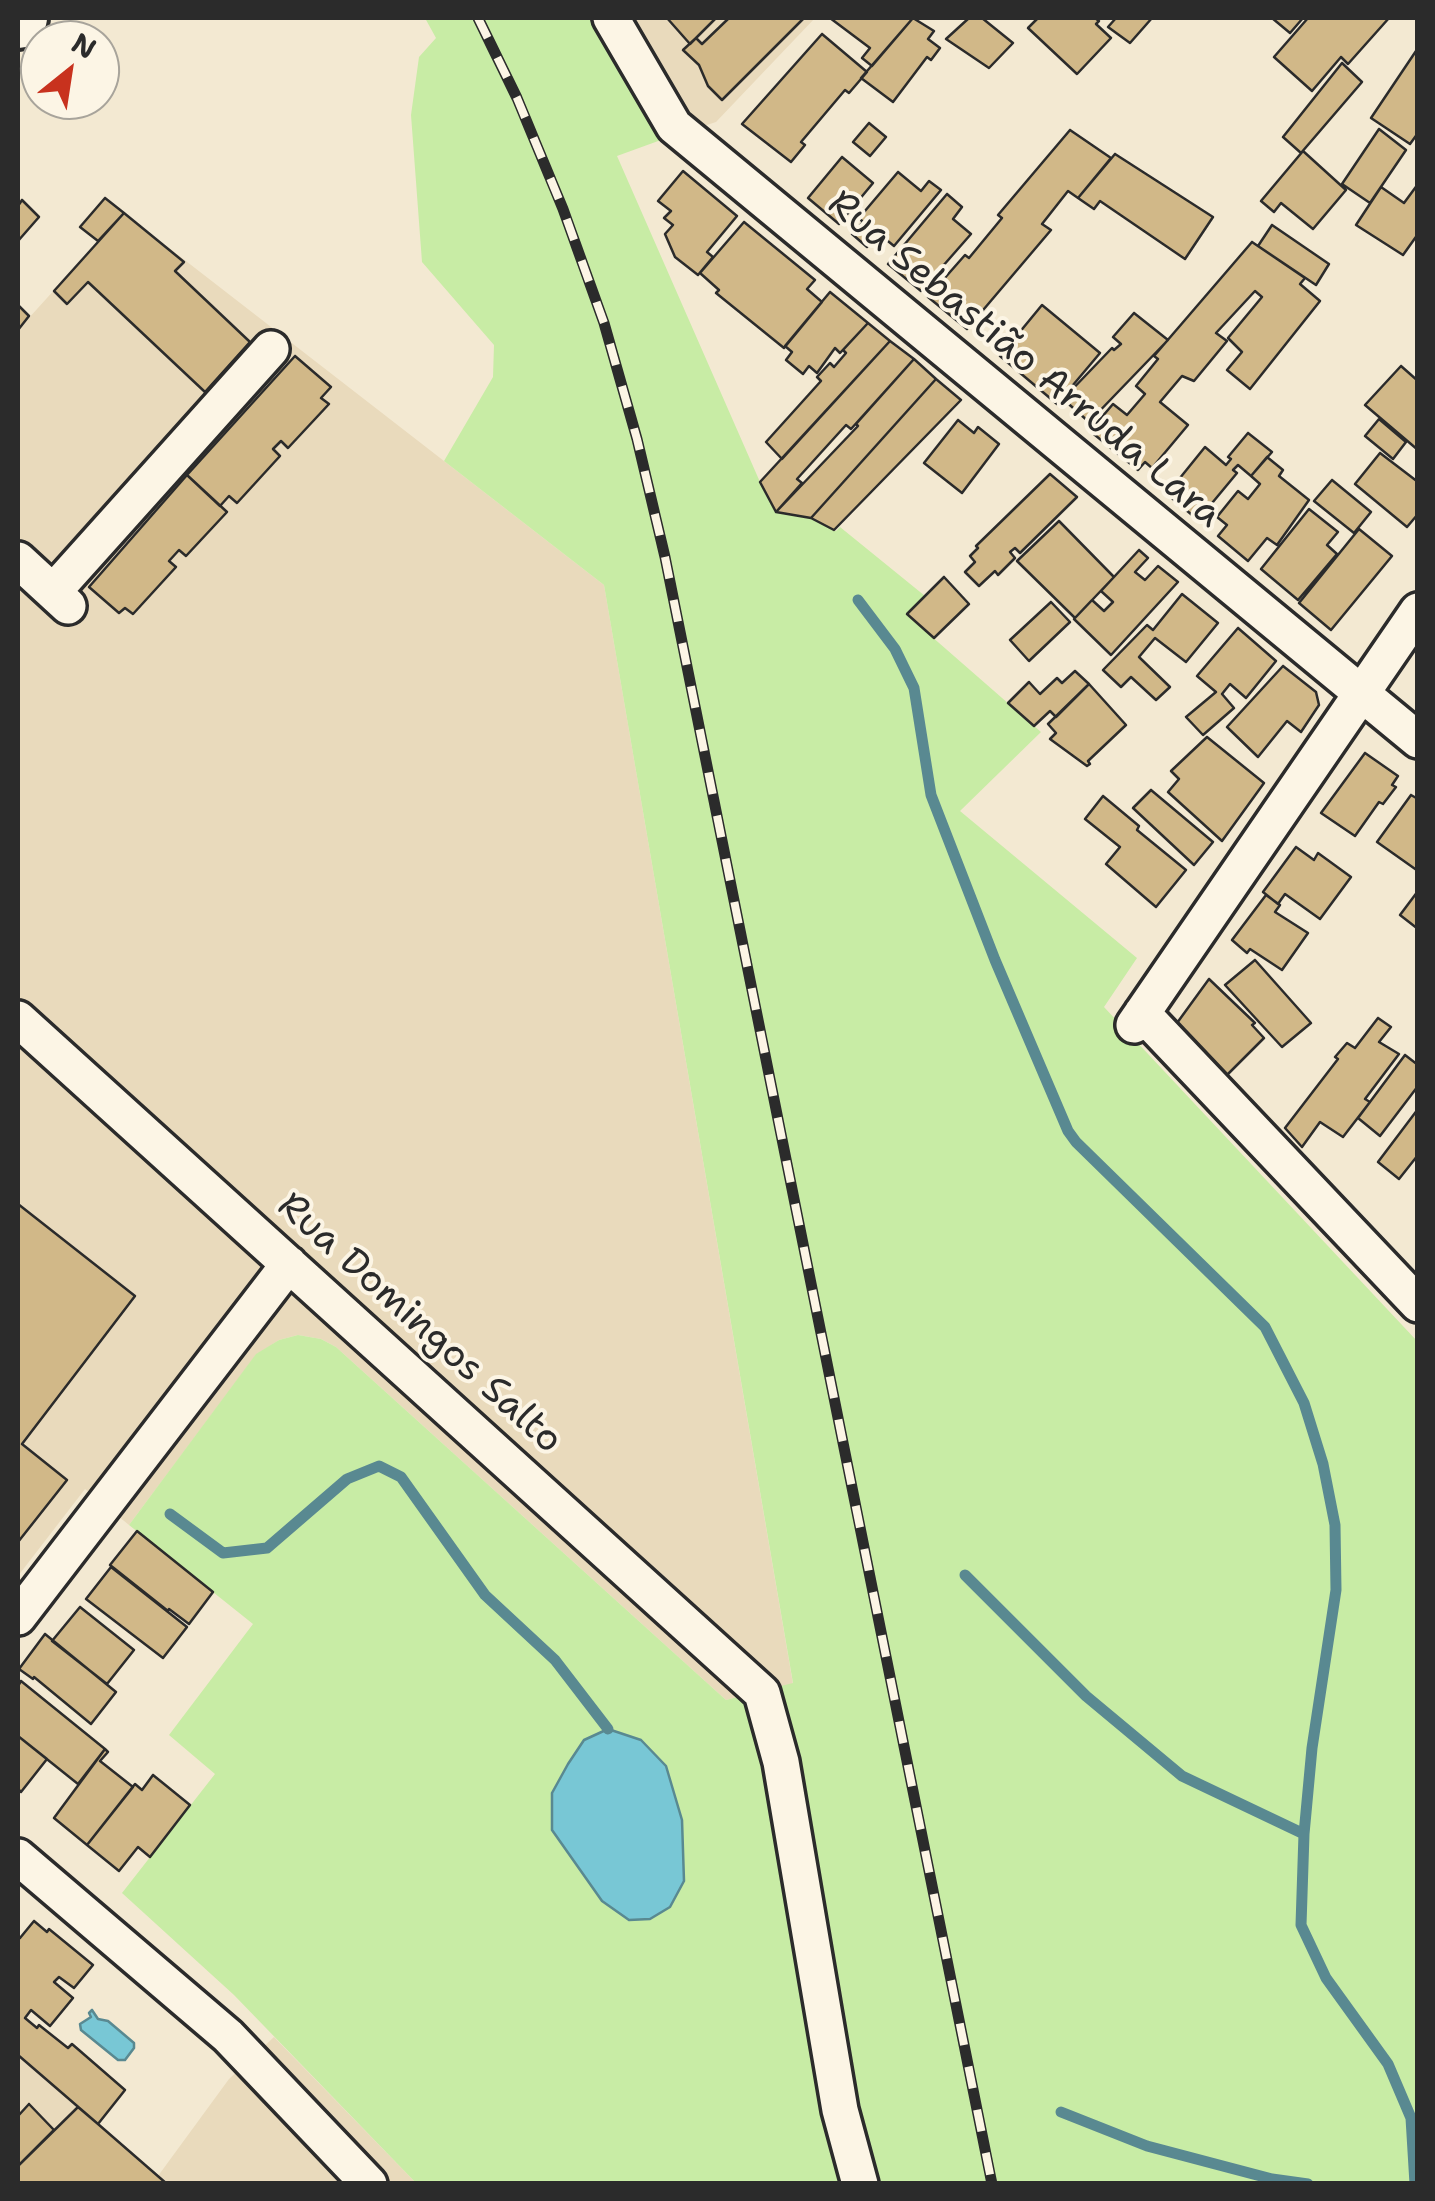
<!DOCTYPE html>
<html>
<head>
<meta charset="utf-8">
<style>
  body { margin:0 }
  #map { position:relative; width:1435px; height:2201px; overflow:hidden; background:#f3e9d2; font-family:"Shantell Sans",sans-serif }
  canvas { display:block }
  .frame { position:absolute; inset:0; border:20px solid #2b2b2b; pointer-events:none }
  .north { position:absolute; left:20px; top:20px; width:100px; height:100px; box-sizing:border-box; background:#fcf5e5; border:2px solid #a8a49b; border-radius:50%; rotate:30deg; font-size:28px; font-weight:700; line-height:40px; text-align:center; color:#2b2b2b }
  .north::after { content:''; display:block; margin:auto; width:35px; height:45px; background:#c8321e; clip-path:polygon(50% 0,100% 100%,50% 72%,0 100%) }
</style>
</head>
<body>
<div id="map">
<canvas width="1435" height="2201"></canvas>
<div class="frame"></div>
<div class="north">N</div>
</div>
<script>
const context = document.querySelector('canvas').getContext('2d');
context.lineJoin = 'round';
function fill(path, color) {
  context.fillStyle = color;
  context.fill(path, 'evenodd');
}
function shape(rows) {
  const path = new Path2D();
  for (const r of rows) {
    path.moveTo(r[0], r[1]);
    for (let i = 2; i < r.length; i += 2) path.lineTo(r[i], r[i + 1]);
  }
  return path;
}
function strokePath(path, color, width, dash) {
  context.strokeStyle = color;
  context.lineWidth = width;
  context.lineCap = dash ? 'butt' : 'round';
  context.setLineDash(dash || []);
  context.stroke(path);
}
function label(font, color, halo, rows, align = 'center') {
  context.font = font + ' "Shantell Sans",sans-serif';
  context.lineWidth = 8;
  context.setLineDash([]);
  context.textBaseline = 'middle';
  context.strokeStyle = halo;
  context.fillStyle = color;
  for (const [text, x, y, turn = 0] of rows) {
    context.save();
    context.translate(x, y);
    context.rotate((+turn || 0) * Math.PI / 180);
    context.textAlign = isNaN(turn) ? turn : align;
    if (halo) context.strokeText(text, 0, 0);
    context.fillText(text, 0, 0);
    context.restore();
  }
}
const built = shape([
  [591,18,815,18,716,122,661,140],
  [124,213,604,585,793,1684,726,1700,336,1347,321,1339,298,1335,279,1340,256,1355,129,1525,85,1489,18,1576,18,330],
  [274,2037,416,2183,18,2183,18,2055,158,2176,229,2079]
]);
const green = shape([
  [425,18,591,18,661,140,617,156,760,482,776,511,811,518,836,531,840,527,925,596,907,615,1041,732,960,811,1137,958,1104,1007,1417,1341,1417,2183,416,2183,234,1995,122,1893,215,1774,169,1735,253,1624,129,1525,256,1354,279,1340,298,1335,321,1339,336,1347,726,1700,793,1683,604,585,444,461,493,377,494,345,422,262,411,115,419,57,436,38]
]);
const water = shape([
  [608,1729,641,1740,666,1766,682,1820,684,1881,670,1907,650,1919,629,1920,602,1901,552,1830,552,1793,568,1764,584,1740,608,1729],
  [92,2010,98,2019,108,2021,134,2043,134,2048,125,2060,118,2060,81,2030,80,2024,91,2017,89,2013,92,2010]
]);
const stream = shape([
  [858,600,895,649,914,688,931,795,995,960,1068,1131,1076,1142,1265,1327,1304,1403,1323,1464,1335,1525,1336,1590,1312,1748,1304,1834,1301,1925,1326,1978,1388,2064,1411,2118,1415,2184],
  [170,1514,223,1553,267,1548,347,1479,379,1466,401,1477,485,1595,555,1660,608,1729],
  [965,1575,1086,1696,1182,1776,1304,1834],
  [1061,2112,1147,2146,1272,2179,1308,2184]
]);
const building = shape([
  [667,18,716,18,690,44,667,18],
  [729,18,804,18,722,100,708,86,699,65,683,50,696,38,702,44,729,18],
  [830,18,913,18,872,66,862,58,870,48,830,18],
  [913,18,934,31,928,39,940,48,931,60,927,57,893,102,861,78,913,18],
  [969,18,982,18,1013,43,989,68,946,39,969,18],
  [1038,18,1095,18,1099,21,1096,24,1111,38,1077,74,1028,28,1038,18],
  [1116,18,1152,18,1130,43,1108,27,1116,18],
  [1272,18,1303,18,1290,33,1272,18],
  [1308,18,1389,18,1348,64,1341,57,1312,91,1274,57,1308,18],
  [822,34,867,72,849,93,845,90,801,142,805,145,791,162,742,124,822,34],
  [1418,48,1418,133,1410,144,1371,118,1418,48],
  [1342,63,1362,82,1301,153,1283,137,1342,63],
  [869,123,886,137,870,156,853,142,869,123],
  [1379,129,1406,150,1370,203,1342,184,1379,129],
  [1070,130,1111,158,1078,198,1068,191,1042,224,1051,230,967,329,928,297,965,255,969,258,1002,218,998,215,1070,130],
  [1303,151,1346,190,1313,229,1281,203,1274,212,1261,201,1303,151],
  [1115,154,1213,217,1185,259,1100,201,1094,209,1078,198,1115,154],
  [842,157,873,183,839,224,808,198,842,157],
  [683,171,737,216,707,252,713,257,698,275,675,257,665,234,673,225,664,218,671,211,658,201,683,171],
  [898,172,921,191,929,181,941,190,894,246,878,233,867,247,852,234,863,222,859,218,898,172],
  [1418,184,1418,234,1403,255,1356,225,1381,187,1404,203,1418,184],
  [947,194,962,207,953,219,971,234,921,291,888,264,947,194],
  [105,198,124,213,98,241,80,227,105,198],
  [22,200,39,217,18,241,18,206,22,200],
  [124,213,184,262,175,271,250,342,205,392,88,282,67,304,54,291,124,213],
  [744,222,815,280,807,289,822,302,784,348,716,293,719,290,700,273,744,222],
  [1272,225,1329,264,1316,285,1258,246,1272,225],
  [1252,242,1305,278,1300,284,1320,301,1250,389,1227,370,1242,352,1228,338,1262,297,1255,291,1216,333,1227,341,1194,381,1182,376,1160,402,1188,425,1152,468,1145,462,1138,470,1090,431,1113,404,1127,415,1145,394,1136,386,1158,359,1154,356,1252,242],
  [830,292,868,323,840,353,835,348,817,373,809,366,803,374,786,360,792,352,785,346,830,292],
  [18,305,29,316,18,330,18,305],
  [1042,305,1100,353,1057,404,1000,356,1042,305],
  [1134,313,1168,340,1089,422,1063,399,1112,348,1114,350,1121,344,1113,337,1134,313],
  [868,323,890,341,782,459,766,442,821,381,817,377,830,363,834,367,846,353,843,350,868,323],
  [890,341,914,359,851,429,846,425,797,479,802,483,776,512,760,482,890,341],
  [295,356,331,387,321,398,329,404,288,448,281,441,273,449,280,456,237,503,229,496,220,506,187,475,295,356],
  [914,359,936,379,811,518,776,512,858,426,856,424,914,359],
  [1401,366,1418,381,1418,450,1365,405,1401,366],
  [936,379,961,400,834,530,811,518,936,379],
  [1379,419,1406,442,1393,459,1365,436,1379,419],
  [958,420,974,433,978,427,999,444,962,493,924,463,958,420],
  [1248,433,1272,452,1251,476,1238,465,1233,470,1237,473,1198,520,1167,494,1205,447,1226,465,1231,459,1228,457,1248,433],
  [1380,453,1418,482,1418,514,1407,527,1355,484,1380,453],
  [1267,457,1283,470,1279,476,1309,500,1277,545,1267,538,1248,561,1218,536,1227,525,1217,517,1238,491,1248,499,1260,484,1251,476,1267,457],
  [1050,474,1077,497,1020,553,1015,548,1010,552,1015,558,998,575,995,571,979,586,965,572,975,562,970,556,978,548,976,546,1050,474],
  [187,475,227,512,186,556,179,550,169,561,176,567,133,614,125,608,119,613,89,587,187,475],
  [1332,480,1371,512,1354,533,1314,501,1332,480],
  [1309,509,1338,532,1327,545,1337,554,1298,600,1261,569,1309,509],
  [1059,521,1114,577,1075,618,1017,561,1059,521],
  [1359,529,1392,556,1331,630,1299,603,1359,529],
  [1139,550,1148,558,1135,572,1145,580,1158,566,1178,582,1111,655,1074,619,1092,600,1104,611,1113,602,1101,591,1139,550],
  [944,577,969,604,934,638,907,614,944,577],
  [1182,594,1218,623,1186,662,1155,638,1139,657,1170,687,1156,700,1131,677,1121,687,1103,670,1147,625,1153,630,1182,594],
  [1051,602,1070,622,1029,661,1010,640,1051,602],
  [1238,628,1276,661,1246,698,1230,684,1222,694,1234,708,1203,735,1186,717,1216,692,1197,676,1238,628],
  [1283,666,1316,692,1319,705,1301,732,1287,721,1258,757,1227,727,1283,666],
  [1075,671,1089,684,1056,717,1050,711,1034,726,1008,703,1029,682,1040,694,1057,678,1062,683,1075,671],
  [1089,684,1126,725,1088,761,1090,764,1087,766,1050,739,1056,733,1048,724,1089,684],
  [1207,737,1264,783,1222,841,1168,792,1179,779,1171,771,1207,737],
  [1365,753,1398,776,1392,785,1396,787,1383,804,1379,802,1355,836,1321,813,1365,753],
  [1151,790,1213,842,1194,865,1133,808,1151,790],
  [1411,795,1418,799,1418,871,1377,842,1411,795],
  [1103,796,1139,826,1137,830,1186,870,1156,907,1106,864,1120,847,1085,819,1103,796],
  [1296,847,1314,860,1318,853,1351,877,1320,919,1285,894,1278,904,1263,892,1296,847],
  [1418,891,1418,929,1400,915,1418,891],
  [1266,895,1280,905,1275,912,1308,933,1282,970,1250,949,1247,953,1232,940,1266,895],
  [1255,960,1311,1023,1282,1047,1225,985,1255,960],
  [1209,979,1255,1023,1252,1025,1264,1038,1227,1075,1177,1023,1209,979],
  [1378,1018,1391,1027,1379,1042,1399,1054,1365,1099,1370,1102,1343,1137,1320,1122,1302,1147,1285,1128,1338,1059,1335,1057,1347,1043,1355,1048,1378,1018],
  [1405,1055,1418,1065,1418,1086,1380,1136,1358,1118,1405,1055],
  [1418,1109,1418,1155,1399,1179,1378,1162,1418,1109],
  [18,1204,135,1296,22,1444,67,1480,18,1542,18,1204],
  [137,1531,213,1592,189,1624,169,1609,168,1611,110,1565,137,1531],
  [111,1567,187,1627,163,1658,86,1599,111,1567],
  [80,1607,134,1650,107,1684,52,1641,80,1607],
  [45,1634,116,1692,91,1724,34,1677,33,1679,19,1669,45,1634],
  [21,1681,105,1749,78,1784,18,1736,18,1686,21,1681],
  [18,1736,47,1759,21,1792,18,1789,18,1736],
  [105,1749,108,1752,100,1761,133,1787,87,1845,54,1818,105,1749],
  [153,1775,190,1805,150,1857,138,1847,119,1871,87,1845,135,1784,142,1790,153,1775],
  [34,1921,47,1932,49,1929,93,1965,74,1988,59,1977,54,1982,73,1998,50,2026,31,2010,25,2018,37,2028,39,2025,68,2048,72,2044,125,2090,98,2124,18,2055,18,1936,20,1938,34,1921],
  [29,2104,54,2130,18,2166,18,2116,29,2104],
  [78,2107,98,2124,167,2184,18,2184,18,2166,78,2107]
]);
const minor = shape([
  [611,18,674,126,1418,740],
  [18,560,68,606],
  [53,592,271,349],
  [1142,1013,1418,1304],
  [18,1019,762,1693,781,1762,840,2110,860,2184],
  [1134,1025,1418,611],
  [18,1617,289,1264],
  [18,1857,228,2036,369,2184]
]);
const secondary = shape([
  [18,23,22,18]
]);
const rail = shape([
  [478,18,517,98,563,209,604,323,637,439,665,557,992,2184]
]);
const streetNames = [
  ["Rua Sebastião Arruda Lara",1024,360,40],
  ["Rua Domingos Salto",419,1324,42]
];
fill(built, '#e9dabc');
fill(green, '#c8eca5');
fill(water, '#78c7d5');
strokePath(water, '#598991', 2.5);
strokePath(stream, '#598991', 11);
fill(building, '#d1b888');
strokePath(building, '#2b2b2b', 2.5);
strokePath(minor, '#2b2b2b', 42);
strokePath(secondary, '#2b2b2b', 58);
strokePath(minor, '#fcf5e5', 35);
strokePath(secondary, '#fcf5e5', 50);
strokePath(rail, '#2b2b2b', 11);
strokePath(rail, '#fcf5e5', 8, [22]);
label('38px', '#2b2b2b', '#fcf5e5', streetNames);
</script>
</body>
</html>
